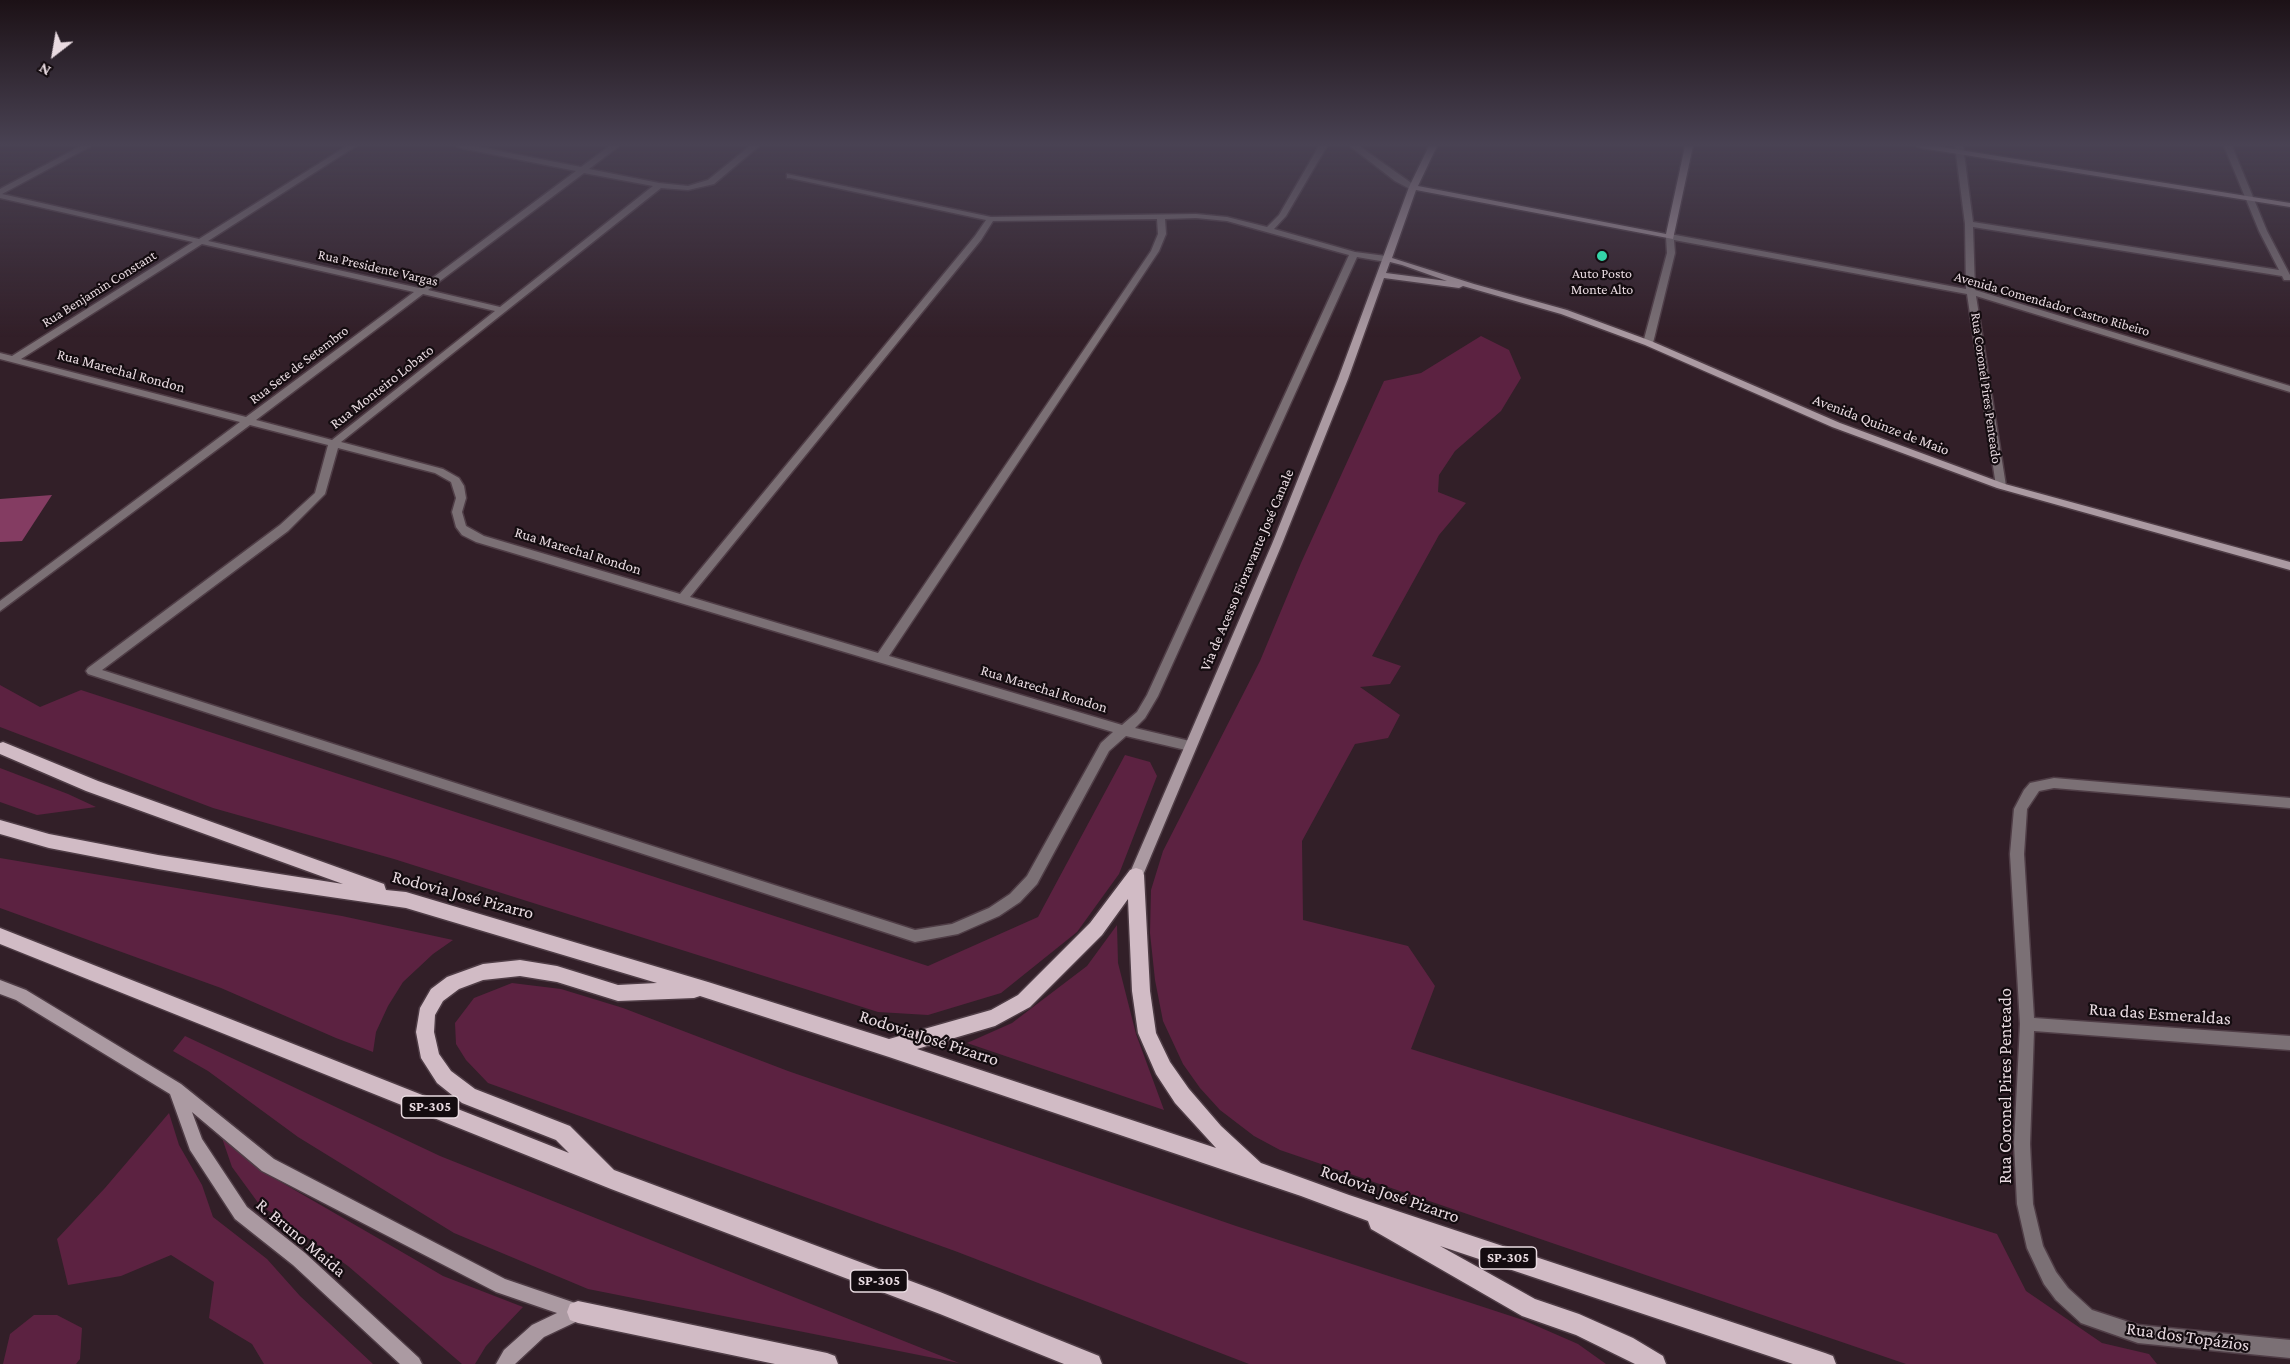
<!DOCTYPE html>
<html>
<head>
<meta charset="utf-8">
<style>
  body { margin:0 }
  #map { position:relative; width:2290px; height:1364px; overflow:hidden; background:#321f28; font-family:"Crimson Pro",serif }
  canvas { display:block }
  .north { position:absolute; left:24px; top:24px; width:60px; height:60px; -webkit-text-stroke:4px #140c10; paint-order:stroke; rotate:211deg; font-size:16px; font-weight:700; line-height:24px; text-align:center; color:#e9dbe1 }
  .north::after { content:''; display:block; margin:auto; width:21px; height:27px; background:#e9dbe1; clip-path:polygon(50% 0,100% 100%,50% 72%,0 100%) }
</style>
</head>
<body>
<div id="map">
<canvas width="2290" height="1364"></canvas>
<div class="north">N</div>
</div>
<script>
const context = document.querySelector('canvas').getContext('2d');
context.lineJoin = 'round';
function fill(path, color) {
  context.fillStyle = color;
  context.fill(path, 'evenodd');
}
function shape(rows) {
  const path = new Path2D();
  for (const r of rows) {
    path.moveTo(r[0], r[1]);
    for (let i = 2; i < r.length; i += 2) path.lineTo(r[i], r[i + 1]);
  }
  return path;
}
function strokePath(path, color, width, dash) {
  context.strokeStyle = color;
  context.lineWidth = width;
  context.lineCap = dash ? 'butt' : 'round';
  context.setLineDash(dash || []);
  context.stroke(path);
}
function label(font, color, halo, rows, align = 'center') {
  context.font = font + ' "Crimson Pro",serif';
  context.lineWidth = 4.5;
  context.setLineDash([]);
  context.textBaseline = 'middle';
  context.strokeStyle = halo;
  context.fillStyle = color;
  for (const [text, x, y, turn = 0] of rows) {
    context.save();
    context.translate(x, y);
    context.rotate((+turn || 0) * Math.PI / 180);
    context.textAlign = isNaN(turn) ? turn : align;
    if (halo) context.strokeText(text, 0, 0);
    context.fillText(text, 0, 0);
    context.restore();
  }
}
const green = shape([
  [1481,336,1509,350,1521,378,1501,411,1455,451,1439,475,1438,492,1466,503,1439,535,1372,656,1401,666,1390,684,1360,687,1400,715,1388,738,1355,744,1302,841,1303,920,1408,946,1435,986,1411,1049,1997,1234,2026,1291,2102,1343,2149,1354,2157,1364,1906,1364,1280,1150,1254,1136,1220,1110,1200,1088,1183,1064,1163,1021,1155,980,1150,933,1151,890,1163,851,1260,661,1301,563,1384,381,1421,373],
  [0,685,40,707,81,690,928,966,1038,917,1125,755,1150,762,1157,776,1119,874,1077,932,1001,993,928,1015,878,1012,394,859,213,808,0,727],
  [0,768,68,794,96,807,37,815,0,802],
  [0,858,342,916,453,940,433,954,403,982,388,1006,376,1032,373,1052,336,1038,221,988,0,908],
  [1117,925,1118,963,1136,1034,1164,1110,967,1043,1012,1023,1087,966],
  [512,983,561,989,623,1008,788,1071,1236,1226,1523,1320,1578,1344,1606,1364,1249,1364,955,1251,488,1083,466,1060,456,1044,455,1023,474,998],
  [185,1036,440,1156,959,1363,588,1289,454,1233,298,1137,208,1071,173,1051],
  [169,1113,179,1145,202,1185,213,1217,267,1259,300,1296,373,1364,264,1364,252,1344,209,1318,214,1282,171,1255,121,1276,68,1285,57,1239,105,1188],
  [222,1138,260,1170,414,1259,443,1276,523,1307,486,1346,475,1364,462,1364,348,1266,259,1204,232,1167],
  [34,1315,57,1315,82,1328,80,1359,76,1364,3,1364,10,1334]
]);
const building = shape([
  [52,495,22,541,0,542,0,499]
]);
const street = shape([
  [81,146,91,146,2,194,199,239,347,146,356,146,208,241,419,288,576,171,461,148,457,146,473,146,581,167,610,146,619,146,589,169,659,183,688,186,708,180,750,146,759,146,714,184,688,190,661,188,341,442,443,469,459,478,464,486,466,498,462,512,466,526,484,536,680,594,975,236,986,220,790,178,787,178,787,174,991,217,1196,214,1227,217,1267,227,1279,215,1319,146,1327,146,1286,216,1274,229,1355,252,1386,256,1390,259,1386,262,1357,257,1158,696,1145,718,1135,728,1194,742,1196,746,1194,750,1190,751,1126,736,1109,751,1037,884,1020,902,999,916,958,934,915,942,88,674,86,671,88,668,280,525,315,493,328,445,250,425,0,611,0,601,240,422,0,359,0,353,12,356,193,242,0,198,0,189,81,146],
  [584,173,653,186,500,307,428,290,584,173],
  [1196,218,1227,221,1349,255,1147,695,1137,712,1122,725,889,656,1159,251,1166,234,1165,219,1196,218],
  [1157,219,1158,234,1151,251,878,653,690,597,981,240,993,221,1157,219],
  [202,244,414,292,246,417,21,359,202,244],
  [423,294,495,311,332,440,256,420,423,294],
  [338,448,435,473,451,482,456,498,452,512,456,527,462,535,476,542,1113,732,1101,743,1027,876,1010,894,989,908,952,924,915,930,102,670,288,531,325,494,338,448],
  [1350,146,1359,146,1417,187,1410,189,1395,181,1350,146],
  [1955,146,1963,146,1973,222,2279,270,2259,231,2224,146,2232,146,2267,231,2290,275,2290,280,2284,280,2282,276,1973,227,1975,290,2290,386,2290,392,1976,296,2006,486,2001,489,1996,486,1967,294,1674,240,1675,253,1653,343,1648,346,1643,343,1667,253,1666,237,1670,234,1966,289,1965,224,1955,146],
  [2054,778,2290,798,2290,808,2054,788,2039,791,2027,809,2024,854,2034,1018,2290,1036,2290,1050,2034,1031,2030,1144,2033,1204,2043,1246,2056,1272,2068,1288,2092,1310,2138,1325,2290,1340,2290,1358,2138,1343,2081,1323,2056,1300,2044,1284,2027,1248,2017,1204,2014,1144,2020,1024,2010,854,2014,809,2024,790,2030,783,2054,778]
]);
const secondary = shape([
  [1429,146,1437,146,1418,186,1666,234,1685,146,1693,146,1673,239,1416,190,1392,258,1474,284,1567,310,1651,341,1840,423,2005,484,2290,562,2290,570,1997,488,1832,427,1645,345,1561,314,1463,286,1459,288,1384,278,1348,379,1282,544,1143,875,1141,879,1136,881,1131,879,1129,875,1272,544,1338,379,1409,187,1429,146],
  [1390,262,1402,265,1447,281,1386,273,1390,262],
  [1917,146,1935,146,2290,203,2290,207,1921,148,1917,146],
  [0,980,26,990,181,1084,274,1159,505,1279,584,1306,587,1312,584,1318,544,1337,515,1364,496,1364,504,1350,532,1325,557,1313,496,1292,262,1171,192,1112,202,1139,247,1207,305,1253,419,1358,422,1364,400,1364,293,1265,235,1219,190,1150,170,1094,16,1000,0,994,0,980]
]);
const primary = shape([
  [3,742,98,781,384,884,386,890,406,892,708,982,889,1039,991,1010,1018,995,1090,923,1130,870,1136,868,1142,870,1144,875,1150,991,1156,1033,1170,1062,1189,1089,1221,1126,1261,1163,1349,1195,1825,1353,1833,1356,1836,1364,1793,1364,1440,1246,1535,1299,1579,1314,1633,1338,1663,1356,1666,1364,1635,1364,1576,1335,1522,1316,1371,1229,1368,1221,1301,1196,889,1057,700,996,694,998,618,1001,557,982,520,976,483,980,459,989,443,1001,435,1015,434,1032,439,1054,451,1071,475,1089,570,1126,614,1170,940,1292,1099,1356,1102,1364,1064,1364,940,1314,611,1189,0,944,0,928,569,1153,556,1140,462,1103,437,1083,421,1058,416,1032,420,1008,431,989,447,977,483,964,520,960,557,966,618,985,657,983,406,908,262,887,158,869,49,848,0,834,0,820,49,834,158,855,343,884,86,791,0,754,0,743,3,742],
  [1128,899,1132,991,1138,1033,1156,1074,1175,1103,1216,1148,917,1049,995,1026,1030,1007,1102,935,1128,899],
  [578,1301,827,1353,835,1356,838,1364,775,1364,578,1323,570,1320,567,1312,570,1304,578,1301]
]);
const markers = [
  [1602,256,6,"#34d4a8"]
];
const farStreetnames = [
  ["Rua Presidente Vargas",378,268,13],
  ["Rua Benjamin Constant",99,289,-32],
  ["Avenida Comendador Castro Ribeiro",2052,304,16],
  ["Rua Sete de Setembro",299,365,-37],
  ["Rua Coronel Pires Penteado",1986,388,82]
];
const farPoinames = [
  ["Auto Posto",1602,274],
  ["Monte Alto",1602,290]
];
const shields = [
  [430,1107,57],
  [1508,1258,57],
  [879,1281,57]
];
const shieldNames = [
  ["SP-305",430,1107],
  ["SP-305",1508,1258],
  ["SP-305",879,1281]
];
const streetNames = [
  ["Rua Marechal Rondon",121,371,15],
  ["Rua Monteiro Lobato",382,387,-38],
  ["Avenida Quinze de Maio",1881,425,21],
  ["Rua Marechal Rondon",578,551,17],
  ["Via de Acesso Fioravante José Canale",1247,570,-67],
  ["Rua Marechal Rondon",1044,689,17]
];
const nearStreetnames = [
  ["Rodovia José Pizarro",463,895,15],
  ["Rua das Esmeraldas",2160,1014,4],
  ["Rodovia José Pizarro",929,1038,18],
  ["Rua Coronel Pires Penteado",2005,1086,-90],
  ["Rodovia José Pizarro",1390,1194,19],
  ["R. Bruno Maida",301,1238,40],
  ["Rua dos Topázios",2188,1337,8]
];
fill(green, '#5c2241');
fill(building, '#843c62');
strokePath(street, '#4f3d46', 3);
strokePath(secondary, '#4f3d46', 3);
strokePath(primary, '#4f3d46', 3);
fill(street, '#7b7075');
fill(secondary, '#ab9aa2');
fill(primary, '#d1bbc5');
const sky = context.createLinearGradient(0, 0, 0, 337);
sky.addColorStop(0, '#1c1116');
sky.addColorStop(0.43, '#494253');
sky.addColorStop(1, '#49425300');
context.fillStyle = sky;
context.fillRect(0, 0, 2290, 337);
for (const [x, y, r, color] of markers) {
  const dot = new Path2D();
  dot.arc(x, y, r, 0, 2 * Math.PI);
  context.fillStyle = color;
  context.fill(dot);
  strokePath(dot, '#140c10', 2);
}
label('14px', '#e9dbe1', '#140c10', farStreetnames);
label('14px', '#e9dbe1', '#140c10', farPoinames);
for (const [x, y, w] of shields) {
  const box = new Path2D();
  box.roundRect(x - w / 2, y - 11, w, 22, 4.5);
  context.fillStyle = '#140c10';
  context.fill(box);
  strokePath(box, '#e9dbe1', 1.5);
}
label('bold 14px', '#e9dbe1', null, shieldNames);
label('15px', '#e9dbe1', '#140c10', streetNames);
label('18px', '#e9dbe1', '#140c10', nearStreetnames);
</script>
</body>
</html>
